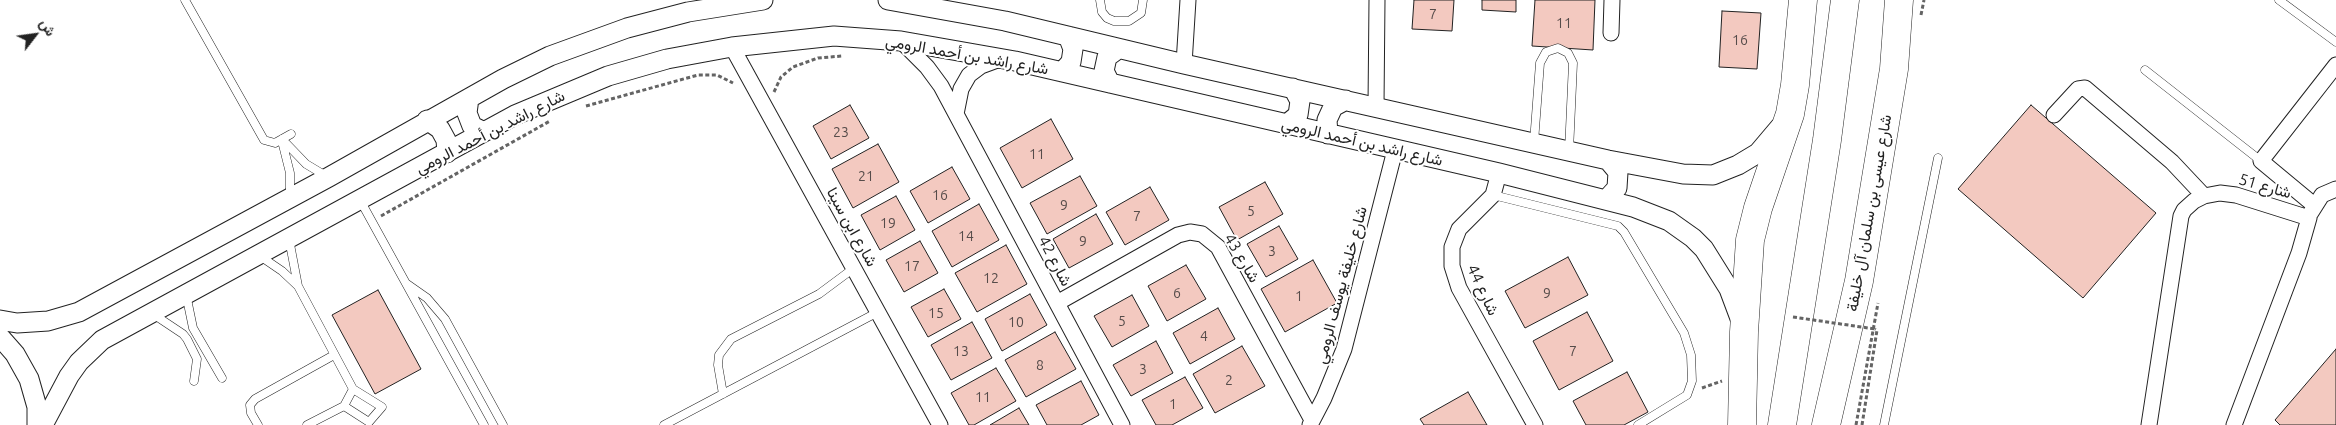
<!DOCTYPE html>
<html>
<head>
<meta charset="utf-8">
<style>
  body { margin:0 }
  #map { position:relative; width:2336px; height:425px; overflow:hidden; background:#fff; font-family:Ubuntu,Vazirmatn,sans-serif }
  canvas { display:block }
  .north { position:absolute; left:10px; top:10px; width:50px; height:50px; -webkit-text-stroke:4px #fff; paint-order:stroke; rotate:60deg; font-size:14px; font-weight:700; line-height:20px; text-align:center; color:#222 }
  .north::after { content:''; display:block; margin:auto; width:18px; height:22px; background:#222; clip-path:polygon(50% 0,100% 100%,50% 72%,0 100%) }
</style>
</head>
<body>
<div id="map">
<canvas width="2336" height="425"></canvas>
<div class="north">ش</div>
</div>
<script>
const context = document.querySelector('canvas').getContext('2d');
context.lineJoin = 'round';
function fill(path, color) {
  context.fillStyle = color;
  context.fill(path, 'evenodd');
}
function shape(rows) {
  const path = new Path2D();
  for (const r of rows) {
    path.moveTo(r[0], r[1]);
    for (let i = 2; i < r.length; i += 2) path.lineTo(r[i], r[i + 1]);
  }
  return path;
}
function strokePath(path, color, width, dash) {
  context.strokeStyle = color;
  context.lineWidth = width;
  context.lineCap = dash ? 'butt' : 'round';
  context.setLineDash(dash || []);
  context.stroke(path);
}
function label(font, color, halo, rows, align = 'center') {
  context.font = font + ' Ubuntu,Vazirmatn,sans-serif';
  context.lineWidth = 4;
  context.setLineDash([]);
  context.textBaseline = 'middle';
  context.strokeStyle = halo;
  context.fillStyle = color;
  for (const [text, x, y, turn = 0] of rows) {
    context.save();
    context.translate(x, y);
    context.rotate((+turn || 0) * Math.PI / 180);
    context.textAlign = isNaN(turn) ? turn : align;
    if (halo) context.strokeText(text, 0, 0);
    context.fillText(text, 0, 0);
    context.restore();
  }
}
const building = shape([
  [1414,0,1454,0,1452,31,1412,29,1414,0],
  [1482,0,1516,0,1516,12,1482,10,1482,0],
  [1535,0,1595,0,1593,50,1532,46,1535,0],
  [1722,11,1761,13,1757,69,1719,67,1722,11],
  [850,105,869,138,831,159,813,126,850,105],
  [2031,105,2156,213,2083,298,1958,189,2031,105],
  [1051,119,1073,159,1022,188,1000,148,1051,119],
  [878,144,899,182,853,208,832,169,878,144],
  [952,167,970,199,928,223,910,191,952,167],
  [1080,176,1097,206,1047,234,1030,203,1080,176],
  [1265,182,1283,214,1237,240,1219,207,1265,182],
  [1150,187,1169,220,1125,245,1106,212,1150,187],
  [896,196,915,230,880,250,861,215,896,196],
  [979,204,999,240,952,267,932,231,979,204],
  [1096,214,1113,244,1069,268,1053,239,1096,214],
  [1279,226,1298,259,1266,277,1247,244,1279,226],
  [920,241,938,273,904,292,886,260,920,241],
  [1006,245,1027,284,977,312,955,273,1006,245],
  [1568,257,1588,295,1525,328,1505,291,1568,257],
  [1313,260,1337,303,1285,332,1261,289,1313,260],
  [1186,265,1206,299,1167,321,1148,286,1186,265],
  [944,289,961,319,928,337,911,307,944,289],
  [378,290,421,369,375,394,332,315,378,290],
  [1030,294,1047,325,1002,351,985,319,1030,294],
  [1132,295,1149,326,1112,347,1094,316,1132,295],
  [1218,308,1235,339,1190,364,1173,333,1218,308],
  [1587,312,1613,361,1559,390,1533,341,1587,312],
  [972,322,992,358,951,380,931,345,972,322],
  [1055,332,1076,369,1026,397,1005,360,1055,332],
  [1156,341,1173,373,1131,396,1113,365,1156,341],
  [1242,346,1265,386,1215,413,1193,374,1242,346],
  [2336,349,2336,425,2280,425,2275,420,2336,349],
  [996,368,1016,401,974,425,969,425,951,393,996,368],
  [1627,372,1648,412,1624,425,1586,425,1573,401,1627,372],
  [1185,377,1203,408,1172,425,1156,425,1142,400,1185,377],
  [1081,381,1099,415,1081,425,1047,425,1036,405,1081,381],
  [1468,392,1487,425,1424,425,1420,419,1468,392],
  [1019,408,1029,425,990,425,1019,408]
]);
const path = shape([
  [1921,15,1924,0],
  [774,92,781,77,793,67,818,58,842,56],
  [586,106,698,75,717,75,733,83],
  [381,216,550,121],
  [1702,388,1722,381],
  [1856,425,1878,303],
  [1862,425,1877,330,1875,329]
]);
const service = shape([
  [185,0,264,140,275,143,291,134],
  [1100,0,1102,12,1107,18,1114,21,1129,21,1141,13,1143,0],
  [2279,0,2336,42],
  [2145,70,2261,161],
  [282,139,306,164,326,176],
  [282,141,290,173,290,196],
  [1534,142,1540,63,1546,52,1558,48,1568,53,1573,63,1569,151],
  [1493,195,1618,226,1624,232,1684,333,1691,355,1692,381,1687,395,1638,425],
  [360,200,484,425],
  [289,239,298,286],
  [260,256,282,271,298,286,353,389,382,407,369,422,344,406],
  [407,284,427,298,445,319,503,425],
  [186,294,193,328,222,378],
  [153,314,183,334,187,339,197,359,194,381],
  [723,394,718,365,719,355,731,339,819,294,854,268],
  [258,425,251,413,250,405,255,399,334,355],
  [307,425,344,406,353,389],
  [664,425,878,312],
  [1884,425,1938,158]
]);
const minor = shape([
  [1611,33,1612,0],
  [901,41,927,67,941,86,1122,425],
  [732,47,940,425],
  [1184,64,1188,0],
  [1376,106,1377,0],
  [956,114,961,89,969,75,981,66,1000,59],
  [2054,115,2078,89,2085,88,2172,162,2204,196],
  [1499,173,1493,195,1459,229,1452,247,1452,266,1459,288,1535,425],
  [2314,205,2261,161,2336,65],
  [2310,214,2322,195,2336,189],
  [1057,303,1178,235,1190,232,1202,234,1218,247,1312,420],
  [1310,425,1324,398,1344,349,1395,150],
  [2149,425,2181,216,2184,210,2194,201,2204,196,2220,193,2236,195,2309,218,2299,253,2234,425]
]);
const tertiary = shape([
  [888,0,1005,21,1184,64,1608,160,1683,174,1713,175,1738,165,1758,153,1780,127],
  [1062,72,1071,62,1073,49,1068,36],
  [1110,83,1104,71,1107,57,1118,49],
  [469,98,467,113,472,126,484,132],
  [427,120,440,129,446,140,447,153],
  [1287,124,1298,115,1300,101,1293,88],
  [1328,134,1327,120,1333,107,1346,100],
  [1606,200,1617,188,1618,172,1608,160],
  [0,320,17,323,48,321,79,312,329,177,503,79,550,56,627,28,688,12,763,0],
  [0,337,15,354,29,379,37,407,37,425],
  [43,425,69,376,79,362,102,340,515,115,608,76,667,59,732,47,834,36,901,41,1015,61,1499,173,1633,207,1669,221,1693,238,1704,249,1729,289,1741,321]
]);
const motorway = shape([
  [1742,425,1744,332,1750,240,1758,208,1790,114,1795,85,1803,0],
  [1782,425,1827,140,1845,0],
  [1826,425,1859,281,1894,69,1899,0]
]);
const pathBridge = shape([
  [1793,317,1875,329]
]);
const numberNames = [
  ["7",1433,14],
  ["11",1564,23],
  ["16",1740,40],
  ["23",841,132],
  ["11",1037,154],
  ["21",866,176],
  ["16",940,195],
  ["9",1064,205],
  ["5",1251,211],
  ["7",1137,216],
  ["19",888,223],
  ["14",966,236],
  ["9",1083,241],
  ["3",1272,251],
  ["17",912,266],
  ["12",991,278],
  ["6",1177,293],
  ["9",1547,293],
  ["1",1299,296],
  ["15",936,313],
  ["5",1122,321],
  ["10",1016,322],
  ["4",1204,336],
  ["13",961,351],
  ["7",1573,351],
  ["8",1040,365],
  ["3",1143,369],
  ["2",1229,380],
  ["11",983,397],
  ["1",1173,404]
];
const streetNames = [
  ["شارع راشد بن أحمد الرومي",967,55,10],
  ["شارع راشد بن أحمد الرومي",490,132,-27],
  ["شارع راشد بن أحمد الرومي",1362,142,13],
  ["شارع 51",2265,186,16],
  ["شارع عيسى بن سلمان آل خليفة",1869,213,-80],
  ["شارع ابن سينا",852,227,61],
  ["شارع 43",1242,258,59],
  ["شارع 42",1055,261,62],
  ["شارع خليفة يوسف الرومي",1341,285,-75],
  ["شارع 44",1483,290,65]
];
fill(building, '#f3c9c0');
strokePath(building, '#222', 1);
strokePath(service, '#222', 9);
strokePath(minor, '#222', 17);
strokePath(tertiary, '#222', 21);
strokePath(motorway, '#222', 29);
strokePath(path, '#646464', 3, [4, 2.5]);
strokePath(service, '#fff', 8);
strokePath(minor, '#fff', 15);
strokePath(tertiary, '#fff', 19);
strokePath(motorway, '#fff', 28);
strokePath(pathBridge, '#646464', 3, [4, 2.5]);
label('14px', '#564c4a', null, numberNames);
label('16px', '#222', '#fff', streetNames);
</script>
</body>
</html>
